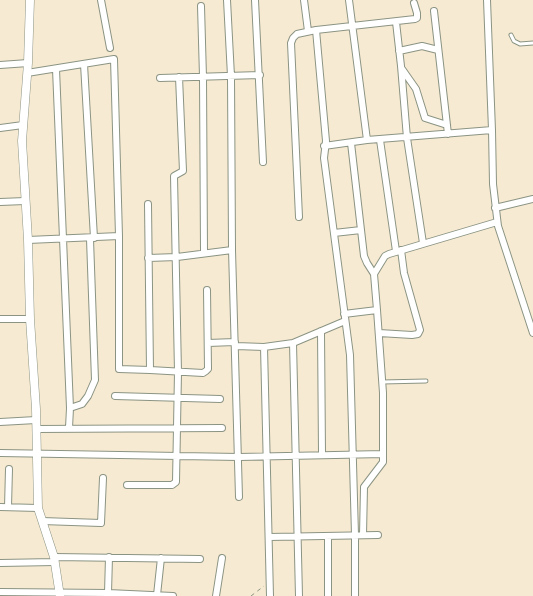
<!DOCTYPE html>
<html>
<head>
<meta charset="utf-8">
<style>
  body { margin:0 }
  canvas { display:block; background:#f7ead2 }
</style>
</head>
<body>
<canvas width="533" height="596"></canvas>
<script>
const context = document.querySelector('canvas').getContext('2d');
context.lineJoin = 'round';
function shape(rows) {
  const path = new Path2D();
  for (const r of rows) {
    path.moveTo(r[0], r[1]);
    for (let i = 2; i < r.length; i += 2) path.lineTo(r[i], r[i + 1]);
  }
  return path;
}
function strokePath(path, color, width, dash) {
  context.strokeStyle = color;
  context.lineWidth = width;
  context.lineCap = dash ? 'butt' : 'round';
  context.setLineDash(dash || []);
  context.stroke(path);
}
const path = shape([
  [251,596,264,586]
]);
const service = shape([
  [511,35,514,41,520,44,533,43],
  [382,382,426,381]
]);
const minor = shape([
  [101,0,110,48],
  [227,0,231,76,232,250,239,497],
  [255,0,263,162],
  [304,0,308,31],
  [349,0,367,140],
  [201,6,203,77,204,253],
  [434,11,448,134],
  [396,22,401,66,407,138,423,243],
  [316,30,326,141,324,158,350,355,355,535,355,596],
  [399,51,422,46,438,50],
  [84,64,94,238],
  [0,65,28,63],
  [56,69,70,408,69,428],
  [402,69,416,89,425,118,447,125],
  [27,73,114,59,119,236],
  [160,78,260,75],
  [0,128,23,125],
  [492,130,493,184,498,226,533,333],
  [380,140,396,251],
  [351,143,364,256,367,263,374,274],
  [324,146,367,140,492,130,487,0],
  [0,202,25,201],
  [148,204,150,370,203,373,206,371,208,369,207,290],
  [495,208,533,199],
  [299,217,291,43,293,38,297,34,316,30,415,19,417,18,417,13,414,3],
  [334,233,361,230],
  [28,240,119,236,119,369,150,370],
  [148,258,177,257,232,250],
  [344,314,377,310,374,274,385,256,389,254,497,222],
  [0,319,30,319],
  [321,331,322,454],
  [379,333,412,335,418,334,420,330,404,273,401,250],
  [208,343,235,342],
  [293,343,299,596],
  [236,346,264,347,293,343,345,321],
  [264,347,270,596],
  [115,396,220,399],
  [70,408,82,404,88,396,95,380,90,239],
  [0,422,36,420],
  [36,429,222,428],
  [0,453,239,457,383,454],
  [127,485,172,485,176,482,178,372,174,176,183,171,179,77],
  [0,507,38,508],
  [8,507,9,469],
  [42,521,101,523,103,478],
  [363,535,364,487,383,462,383,393,377,310],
  [328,536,328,596],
  [269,537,378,535],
  [54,557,200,559],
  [0,563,55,562],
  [0,592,108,593,173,596],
  [108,593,109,557],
  [157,595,161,558],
  [216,596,222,558]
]);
const tertiary = shape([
  [30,0,28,63,22,141,28,240,30,319,36,409,38,508,54,557,60,596]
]);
strokePath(service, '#8b9483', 5);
strokePath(minor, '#8b9483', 8);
strokePath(tertiary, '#8b9483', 9);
strokePath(path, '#8b9483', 1, [4, 4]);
strokePath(service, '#fff', 3);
strokePath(minor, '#fff', 6);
strokePath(tertiary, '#fff', 8);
</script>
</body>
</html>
